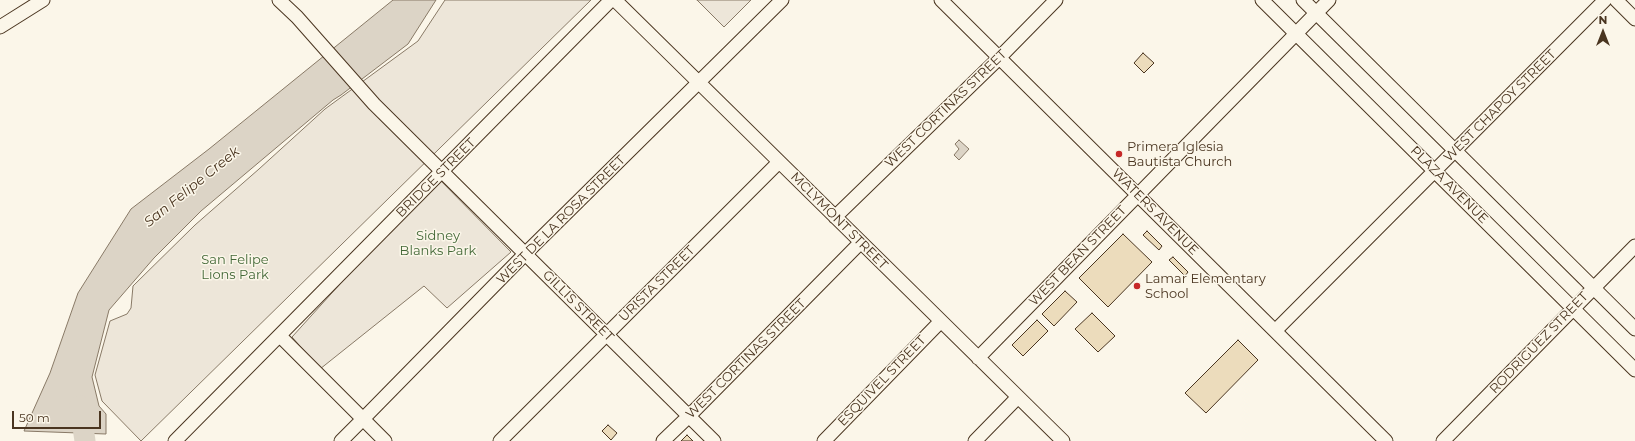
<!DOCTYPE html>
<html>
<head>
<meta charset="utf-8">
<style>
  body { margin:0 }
  #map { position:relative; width:1635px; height:441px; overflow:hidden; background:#fbf6e9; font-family:Montserrat,sans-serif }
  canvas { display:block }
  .north { position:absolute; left:1583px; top:12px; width:40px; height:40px; -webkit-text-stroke:3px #fbf6e9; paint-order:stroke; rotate:0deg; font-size:11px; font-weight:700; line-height:16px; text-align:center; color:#4a3520 }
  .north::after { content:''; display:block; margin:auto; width:14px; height:18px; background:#4a3520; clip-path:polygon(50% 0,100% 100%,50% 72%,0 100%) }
  .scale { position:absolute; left:12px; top:411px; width:89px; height:18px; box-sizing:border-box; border:2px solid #4a3520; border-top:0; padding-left:5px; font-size:12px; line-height:14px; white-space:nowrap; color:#4a3520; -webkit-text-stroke:3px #fbf6e9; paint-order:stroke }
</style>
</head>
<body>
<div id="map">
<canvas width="1635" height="441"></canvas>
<div class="north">N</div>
<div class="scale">50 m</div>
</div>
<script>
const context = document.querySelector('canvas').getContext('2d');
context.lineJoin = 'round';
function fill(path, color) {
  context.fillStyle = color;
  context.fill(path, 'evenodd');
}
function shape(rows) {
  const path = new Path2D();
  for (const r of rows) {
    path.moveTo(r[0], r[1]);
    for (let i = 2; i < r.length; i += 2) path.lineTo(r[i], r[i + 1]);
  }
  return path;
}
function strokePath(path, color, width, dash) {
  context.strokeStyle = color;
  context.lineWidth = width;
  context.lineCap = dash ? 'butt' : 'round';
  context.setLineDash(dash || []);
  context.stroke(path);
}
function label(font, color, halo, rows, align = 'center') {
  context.font = font + ' Montserrat,sans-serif';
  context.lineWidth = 3;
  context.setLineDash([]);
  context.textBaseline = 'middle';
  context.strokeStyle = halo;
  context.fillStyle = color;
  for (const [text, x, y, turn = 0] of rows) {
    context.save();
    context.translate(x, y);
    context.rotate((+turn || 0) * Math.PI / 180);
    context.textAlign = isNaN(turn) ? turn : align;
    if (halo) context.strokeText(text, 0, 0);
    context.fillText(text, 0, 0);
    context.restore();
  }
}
const green = shape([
  [445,0,591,0,141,441,102,401,95,375,110,321,127,314,131,308,133,286,195,225,259,169,325,109,418,41,445,0],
  [697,0,751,0,724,27,697,0],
  [437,177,511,252,447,308,424,286,320,369,292,337,437,177]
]);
const water = shape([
  [393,0,436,0,408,44,341,95,333,100,201,211,154,258,109,310,92,377,99,406,106,414,106,434,24,431,50,373,78,293,131,209,209,149,393,0],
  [959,140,969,149,959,160,954,155,959,149,955,144,959,140]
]);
const river = shape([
  [80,406,85,441]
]);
const building = shape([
  [1143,53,1154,63,1144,73,1134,63,1143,53],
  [1147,231,1162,246,1159,250,1143,235,1147,231],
  [1123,234,1152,262,1108,307,1079,278,1123,234],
  [1173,257,1188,272,1185,276,1169,260,1173,257],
  [1065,291,1077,302,1054,326,1042,314,1065,291],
  [1092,313,1115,336,1098,352,1075,329,1092,313],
  [1037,320,1048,331,1023,356,1012,345,1037,320],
  [1238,340,1258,360,1206,413,1185,393,1238,340],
  [608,425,617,433,611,440,602,431,608,425],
  [687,435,693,441,681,441,687,435]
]);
const minor = shape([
  [279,0,297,17,374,104,714,441],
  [615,0,1063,441],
  [941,0,1386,441],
  [1262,0,1635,370],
  [1303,0,1635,329],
  [1616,0,1635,19],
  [0,27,43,0],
  [835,217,999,58,1056,0],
  [1275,331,1605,0],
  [280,336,385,441],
  [978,358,1329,0],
  [175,441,611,0],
  [341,441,363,419,525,254,782,0],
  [500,441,779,162],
  [663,441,689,416,861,242],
  [824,441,941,321],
  [975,441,1018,397],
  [1443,441,1635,246]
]);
const markers = [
  [1119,154,4,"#c62828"],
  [1137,286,4,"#c62828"]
];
const streetNames = [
  ["WEST CHAPOY STREET",1500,106,-45],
  ["WEST CORTINAS STREET",946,109,-44],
  ["BRIDGE STREET",436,178,-45],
  ["PLAZA AVENUE",1449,185,45],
  ["WATERS AVENUE",1155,212,45],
  ["WEST DE LA ROSA STREET",561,220,-45],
  ["MCLYMONT STREET",839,221,45],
  ["WEST BEAN STREET",1078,256,-46],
  ["URISTA STREET",657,284,-45],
  ["GILLIS STREET",578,306,45],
  ["RODRIGUEZ STREET",1539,343,-46],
  ["WEST CORTINAS STREET",746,359,-45],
  ["ESQUIVEL STREET",882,381,-46]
];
const poiNames = [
  ["Primera Iglesia",1127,147],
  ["Bautista Church",1127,162],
  ["Lamar Elementary",1145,279],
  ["School",1145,294]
];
const parkNames = [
  ["Sidney",438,236],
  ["Blanks Park",438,251],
  ["San Felipe",235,260],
  ["Lions Park",235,275]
];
const waterNames = [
  ["San Felipe Creek",192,187,-39]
];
fill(green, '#ede6d9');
strokePath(green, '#887966', 1);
fill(water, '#dcd4c6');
strokePath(water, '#887966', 1);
strokePath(river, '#dcd4c6', 21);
fill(building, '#ecdcbc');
strokePath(building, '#4a3520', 1);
strokePath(minor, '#4a3520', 15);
strokePath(minor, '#fbf6e9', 13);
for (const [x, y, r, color] of markers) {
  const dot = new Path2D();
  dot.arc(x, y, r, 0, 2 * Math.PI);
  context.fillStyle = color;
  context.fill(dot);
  strokePath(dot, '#fbf6e9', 1.5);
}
label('13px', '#4a3520', '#fbf6e9', streetNames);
label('13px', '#4a3520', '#fbf6e9', poiNames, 'left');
label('13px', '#436837', '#fbf6e9', parkNames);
label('italic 14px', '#4a3520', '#fbf6e9', waterNames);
</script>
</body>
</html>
